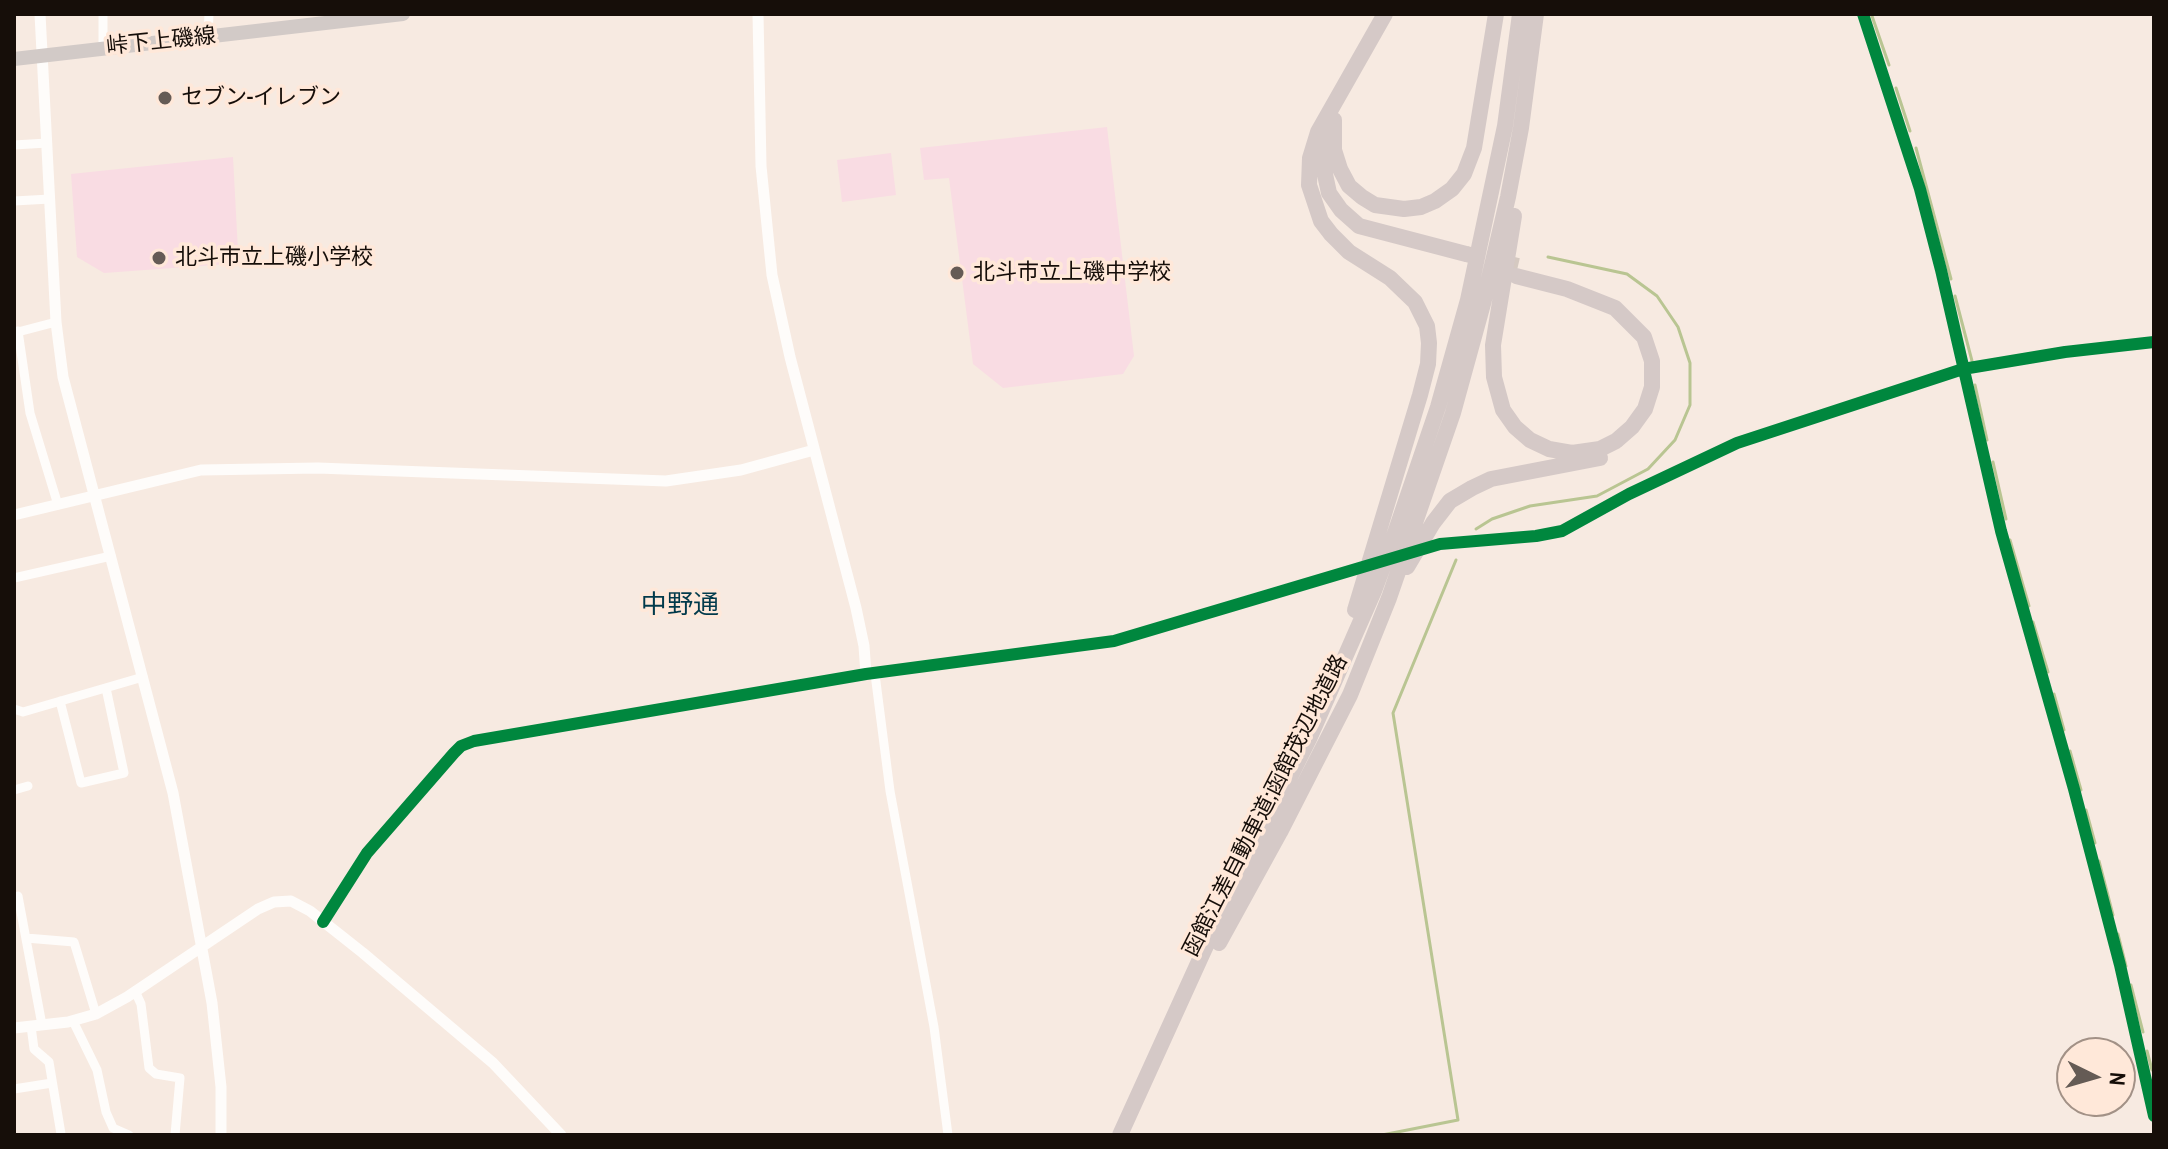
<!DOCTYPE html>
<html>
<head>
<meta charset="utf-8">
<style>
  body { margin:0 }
  #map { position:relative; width:2168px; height:1149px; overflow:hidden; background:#f7eae1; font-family:"Archivo Narrow",sans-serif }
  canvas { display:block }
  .frame { position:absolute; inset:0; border:16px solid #160e09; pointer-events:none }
  .north { position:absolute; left:2056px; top:1037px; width:80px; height:80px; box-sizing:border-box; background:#ffe8d9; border:2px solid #a29186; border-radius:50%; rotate:95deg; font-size:22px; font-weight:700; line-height:32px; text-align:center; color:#160e09 }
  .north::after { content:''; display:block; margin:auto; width:28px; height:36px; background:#655b55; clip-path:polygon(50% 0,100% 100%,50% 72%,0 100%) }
</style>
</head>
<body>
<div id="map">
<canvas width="2168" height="1149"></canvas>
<div class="frame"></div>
<div class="north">N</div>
</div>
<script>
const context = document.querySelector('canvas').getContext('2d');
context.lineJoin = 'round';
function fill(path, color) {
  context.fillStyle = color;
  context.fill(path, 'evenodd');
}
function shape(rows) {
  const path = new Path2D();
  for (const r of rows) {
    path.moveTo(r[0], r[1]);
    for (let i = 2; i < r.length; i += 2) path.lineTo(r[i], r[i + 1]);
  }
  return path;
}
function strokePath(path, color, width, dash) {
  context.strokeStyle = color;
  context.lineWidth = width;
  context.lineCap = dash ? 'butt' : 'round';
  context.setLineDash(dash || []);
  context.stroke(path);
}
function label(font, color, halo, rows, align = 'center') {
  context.font = font + ' "Archivo Narrow","Noto Sans JP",sans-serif';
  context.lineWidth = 7;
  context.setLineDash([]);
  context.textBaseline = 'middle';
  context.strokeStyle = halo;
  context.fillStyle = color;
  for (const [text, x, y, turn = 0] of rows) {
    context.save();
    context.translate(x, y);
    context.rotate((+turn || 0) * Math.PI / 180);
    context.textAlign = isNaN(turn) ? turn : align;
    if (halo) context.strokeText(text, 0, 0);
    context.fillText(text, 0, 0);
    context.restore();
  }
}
const green = shape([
  [1107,127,1134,356,1123,374,1003,388,973,364,949,178,924,180,920,148],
  [891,153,896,195,842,202,837,160],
  [233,157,238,251,228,264,104,273,77,257,71,174]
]);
const stream = shape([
  [1872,16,1889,65],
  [1896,88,1910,131],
  [1916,148,1951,279],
  [1955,296,1972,361],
  [1975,385,1987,440],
  [1993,462,2006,519],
  [1476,529,1492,519,1530,506,1597,496,1648,469,1675,440,1690,405,1690,363,1678,327,1657,296,1627,274,1548,257],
  [2010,540,2029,606],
  [2033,622,2048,672],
  [2054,694,2064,730],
  [2070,751,2081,790],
  [2086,810,2095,843],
  [2099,861,2113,915],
  [2118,934,2126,966],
  [2131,985,2143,1032],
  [2147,1051,2152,1070],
  [1382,1135,1458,1120,1393,713,1456,560]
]);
const motorwayTunnel = shape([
  [1466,254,1518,266]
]);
const minor = shape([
  [103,14,103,47],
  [208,37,209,14],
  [14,145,47,143],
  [14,201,50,199],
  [18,331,30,413,58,505],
  [14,333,56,322],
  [1440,544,1536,536,1562,531,1629,494,1737,443,1963,369,2065,352,2154,342],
  [14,578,111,556],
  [875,674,890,791,934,1027,948,1135],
  [60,701,81,783,124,773,106,688],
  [14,709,23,712,143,677],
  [14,790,28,786],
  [14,897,18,896,42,1025],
  [323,922,367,853,454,753,461,746,474,741,866,674,1114,641,1280,590,1356,570],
  [26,938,74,942,96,1014],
  [135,991,141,1004,149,1068,156,1074,180,1078,175,1135],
  [73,1021,97,1070,106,1112,113,1128,129,1135],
  [31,1026,34,1049,49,1062,61,1134],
  [14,1089,52,1083]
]);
const tertiary = shape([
  [40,14,56,322,63,377,173,793,212,1003,221,1087,221,1135],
  [758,14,761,166,772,275,790,357,856,608,864,646,866,674],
  [1863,14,1920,189,1941,270,2001,531,2074,789,2120,965,2154,1116],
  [14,515,201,470,318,468,666,481,741,470,814,450],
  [14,1028,68,1022,96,1014,127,997,258,909,274,902,291,901,310,911,363,953,493,1063,561,1135]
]);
const primary = shape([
  [14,59,403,14]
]);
const motorway = shape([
  [1334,120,1334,150,1340,169,1349,186,1362,197,1375,205,1404,209,1421,207,1435,201,1452,189,1464,174,1474,148,1496,14],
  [1329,134,1323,165,1329,193,1341,210,1359,226,1466,254],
  [1514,216,1493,345,1494,377,1503,410,1515,427,1530,440,1549,449,1572,453,1600,449,1616,441,1632,427,1645,409,1652,387,1652,361,1644,337,1615,308,1567,289,1516,276],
  [1407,567,1433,523,1450,501,1472,488,1491,479,1600,458],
  [1355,610,1420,395,1428,364,1429,343,1427,326,1415,302,1390,278,1349,252,1331,234,1321,221,1309,185,1310,158,1318,132,1385,14],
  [1219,943,1280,832,1350,695,1389,598,1453,413,1483,304,1508,197,1521,128,1536,14],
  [1120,1135,1205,948,1309,739,1374,591,1392,542,1438,407,1468,300,1505,126,1520,14]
]);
const cycleway = shape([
  [1863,14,1920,189,1941,270,2001,531,2074,789,2120,965,2154,1116],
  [323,922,367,853,454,753,461,746,474,741,866,674,1114,641,1440,544,1536,536,1562,531,1629,494,1737,443,1963,369,2065,352,2154,342]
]);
const markers = [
  [165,98,8,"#655b55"],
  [159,258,8,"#655b55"],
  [957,273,8,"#655b55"]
];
const streetNames = [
  ["峠下上磯線",161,42,-6],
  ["函館江差自動車道;函館茂辺地道路",1266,806,-63]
];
const poiNames = [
  ["セブン-イレブン",181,98],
  ["北斗市立上磯小学校",175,258],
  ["北斗市立上磯中学校",973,273]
];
const quarterNames = [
  ["中野通",680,606]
];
fill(green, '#f9dce3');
strokePath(stream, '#b9c592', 3);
strokePath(motorwayTunnel, '#d5c9c1', 16, [16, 8]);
strokePath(minor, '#fefcfa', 9);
strokePath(tertiary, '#fefcfa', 11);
strokePath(primary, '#d2cac7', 14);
strokePath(motorway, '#d5c9c7', 16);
strokePath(cycleway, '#00873e', 12);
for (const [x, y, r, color] of markers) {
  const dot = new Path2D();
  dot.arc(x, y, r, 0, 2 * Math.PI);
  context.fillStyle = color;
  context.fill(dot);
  strokePath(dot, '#ffe8d9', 3);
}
label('22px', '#160e09', '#ffe8d9', streetNames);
label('22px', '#160e09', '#ffe8d9', poiNames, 'left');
label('26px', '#023a4b', '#ffe8d9', quarterNames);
</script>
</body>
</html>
